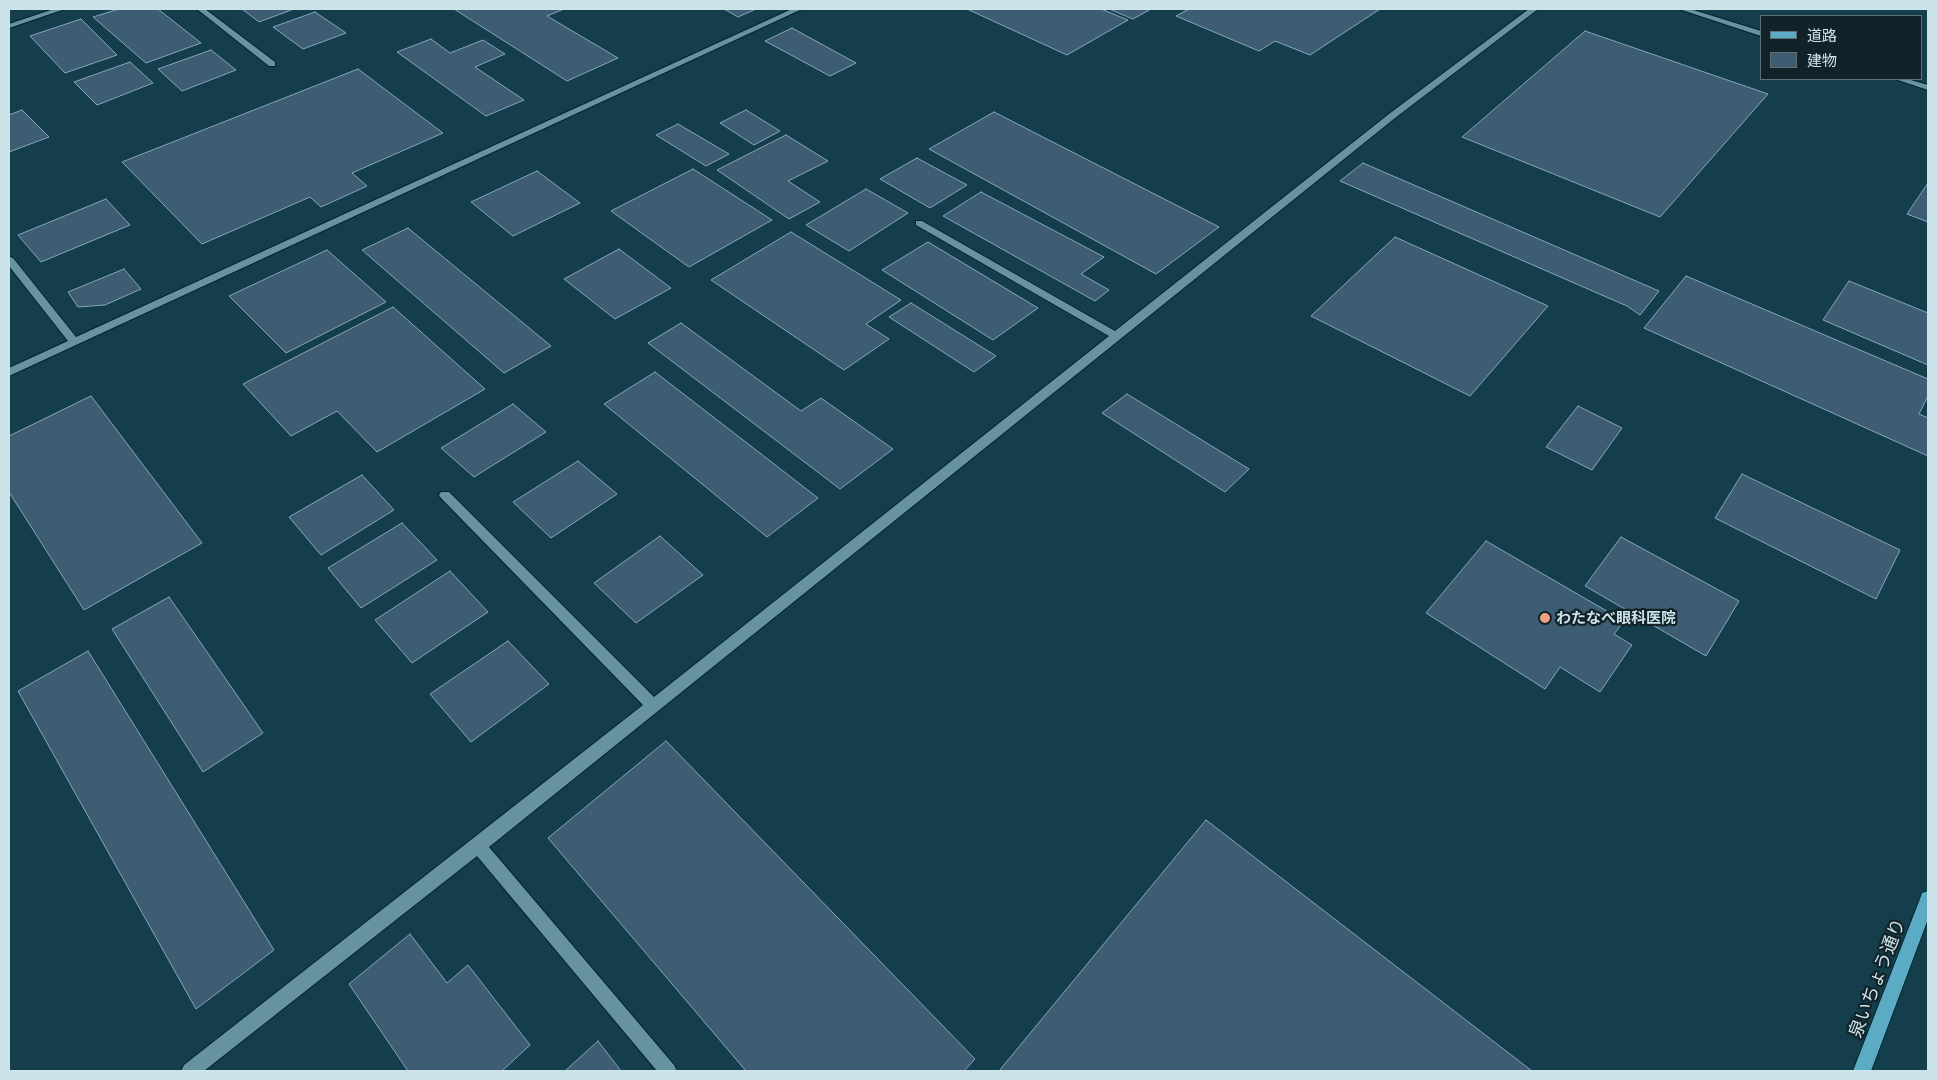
<!DOCTYPE html>
<html>
<head>
<meta charset="utf-8">
<style>
  body { margin:0 }
  #map { position:relative; width:1937px; height:1080px; overflow:hidden; background:#143e4b; font-family:"Exo 2","Noto Sans JP",sans-serif }
  canvas { display:block }
  .frame { position:absolute; inset:0; border:10px solid #cde3ea; pointer-events:none }
  .legend { position:absolute; left:1760px; top:15px; width:162px; height:65px; box-sizing:border-box; background:#112328; border:1px solid #5c7076; margin:0; padding:6px 9px; list-style:none; font-size:15px; color:#cde3ea }
  .legend li { display:flex; align-items:center; gap:10px; height:25px }
  .legend b { width:25px; border:1px solid #5c7076 }
</style>
</head>
<body>
<div id="map">
<canvas width="1937" height="1080"></canvas>
<div class="frame"></div>
<ul class="legend">
<li><b style="height:6px;background:#5aabc3"></b>道路</li>
<li><b style="height:14px;background:#3e5d73"></b>建物</li>
</ul>
</div>
<script>
const context = document.querySelector('canvas').getContext('2d');
context.lineJoin = 'round';
function fill(path, color) {
  context.fillStyle = color;
  context.fill(path, 'evenodd');
}
function shape(rows) {
  const path = new Path2D();
  for (const r of rows) {
    path.moveTo(r[0], r[1]);
    for (let i = 2; i < r.length; i += 2) path.lineTo(r[i], r[i + 1]);
  }
  return path;
}
function strokePath(path, color, width, dash) {
  context.strokeStyle = color;
  context.lineWidth = width;
  context.lineCap = dash ? 'butt' : 'round';
  context.setLineDash(dash || []);
  context.stroke(path);
}
function label(font, color, halo, rows, align = 'center') {
  context.font = font + ' "Exo 2","Noto Sans JP",sans-serif';
  context.lineWidth = 4.5;
  context.setLineDash([]);
  context.textBaseline = 'middle';
  context.strokeStyle = halo;
  context.fillStyle = color;
  for (const [text, x, y, turn = 0] of rows) {
    context.save();
    context.translate(x, y);
    context.rotate((+turn || 0) * Math.PI / 180);
    context.textAlign = isNaN(turn) ? turn : align;
    if (halo) context.strokeText(text, 0, 0);
    context.fillText(text, 0, 0);
    context.restore();
  }
}
const building = shape([
  [119,9,158,9,201,43,146,63,93,17,119,9],
  [242,9,294,9,259,22,242,9],
  [454,9,564,9,547,16,618,58,567,81,454,9],
  [724,9,756,9,738,17,724,9],
  [967,9,1101,9,1128,20,1067,55,967,9],
  [1109,9,1151,9,1133,19,1109,9],
  [1189,9,1380,9,1310,55,1275,41,1259,51,1176,16,1189,9],
  [315,12,346,33,303,49,273,27,315,12],
  [81,19,117,55,65,73,30,36,81,19],
  [792,28,856,63,830,76,765,41,792,28],
  [1585,31,1768,94,1660,217,1462,137,1585,31],
  [431,39,450,53,483,40,505,54,475,67,524,100,486,116,397,52,431,39],
  [211,50,236,70,182,91,158,69,211,50],
  [130,62,153,83,97,105,74,82,130,62],
  [358,69,443,133,352,173,367,186,321,207,310,197,202,244,122,162,358,69],
  [22,110,49,137,9,152,9,115,22,110],
  [746,110,780,131,754,145,720,123,746,110],
  [994,112,1219,227,1156,274,929,149,994,112],
  [678,124,729,154,706,166,656,135,678,124],
  [786,135,828,161,788,181,820,202,789,219,717,170,786,135],
  [917,158,967,185,930,208,880,179,917,158],
  [1363,163,1659,291,1640,315,1627,306,1340,181,1363,163],
  [693,169,772,220,689,267,611,211,693,169],
  [537,171,580,203,513,236,471,202,537,171],
  [1928,183,1928,222,1907,214,1928,183],
  [866,189,908,213,849,251,806,225,866,189],
  [981,192,1104,257,1081,274,1109,290,1095,301,943,216,981,192],
  [106,199,130,225,41,262,18,235,106,199],
  [408,228,551,346,504,373,362,250,408,228],
  [791,232,901,300,866,324,889,339,844,370,711,280,791,232],
  [1395,237,1548,306,1470,396,1311,316,1395,237],
  [928,242,1038,308,993,340,882,270,928,242],
  [619,249,671,288,615,319,564,279,619,249],
  [327,250,386,302,286,353,229,296,327,250],
  [124,269,141,289,105,305,78,307,68,292,124,269],
  [1686,276,1928,379,1928,396,1919,414,1928,418,1928,456,1644,328,1686,276],
  [1849,281,1928,313,1928,365,1823,320,1849,281],
  [911,303,996,356,974,372,889,317,911,303],
  [393,307,485,389,377,452,337,411,291,436,243,384,393,307],
  [681,323,801,411,821,398,893,449,840,489,648,343,681,323],
  [655,372,818,498,767,537,604,404,655,372],
  [1127,394,1249,469,1225,492,1102,413,1127,394],
  [91,396,202,543,84,610,9,492,9,436,91,396],
  [513,404,546,432,474,477,441,448,513,404],
  [1578,406,1622,428,1592,470,1546,447,1578,406],
  [578,461,617,494,551,538,513,502,578,461],
  [1742,474,1900,550,1876,599,1715,518,1742,474],
  [362,475,394,510,321,555,289,517,362,475],
  [402,523,437,560,361,608,328,568,402,523],
  [660,536,703,575,636,623,594,583,660,536],
  [1621,537,1739,601,1706,656,1585,586,1621,537],
  [1486,541,1624,621,1614,634,1632,645,1600,692,1560,667,1545,689,1426,613,1486,541],
  [450,571,488,612,412,663,375,620,450,571],
  [169,597,263,733,203,772,112,629,169,597],
  [508,641,549,684,471,742,430,694,508,641],
  [88,651,274,950,196,1009,18,691,88,651],
  [666,741,975,1059,964,1071,746,1071,548,838,666,741],
  [1206,820,1532,1071,999,1071,1206,820],
  [410,934,447,983,468,965,530,1045,502,1071,408,1071,349,984,410,934],
  [598,1041,621,1071,565,1071,598,1041]
]);
const minor = shape([
  [54,9,65,9,9,28,9,24,54,9],
  [197,9,205,9,275,62,275,66,269,66,197,9],
  [792,9,802,9,9,376,9,368,68,341,9,266,9,257,13,258,76,337,792,9],
  [1529,9,1538,9,1395,118,489,847,674,1065,677,1071,657,1071,477,856,204,1071,181,1071,184,1065,643,705,441,498,439,495,441,492,449,492,654,697,1109,336,916,225,916,221,922,221,1115,331,1389,114,1529,9],
  [1679,9,1690,9,1761,31,1761,36,1679,9],
  [1895,79,1907,79,1928,85,1928,90,1895,79]
]);
const major = shape([
  [1928,891,1928,919,1871,1071,1853,1071,1920,899,1922,893,1928,891]
]);
const markers = [
  [1545,618,6,"#f39f82"]
];
const poiNames = [
  ["わたなべ眼科医院",1556,618]
];
const nearStreetnames = [
  ["泉いちょう通り",1877,978,-69]
];
fill(building, '#3e5d73');
strokePath(building, '#85a6be', 1);
strokePath(minor, '#03242d', 2);
strokePath(major, '#03242d', 2);
fill(minor, '#6792a0');
fill(major, '#5aabc3');
for (const [x, y, r, color] of markers) {
  const dot = new Path2D();
  dot.arc(x, y, r, 0, 2 * Math.PI);
  context.fillStyle = color;
  context.fill(dot);
  strokePath(dot, '#112328', 2);
}
label('bold 15px', '#cde3ea', '#112328', poiNames, 'left');
label('18px', '#cde3ea', '#112328', nearStreetnames);
</script>
</body>
</html>
